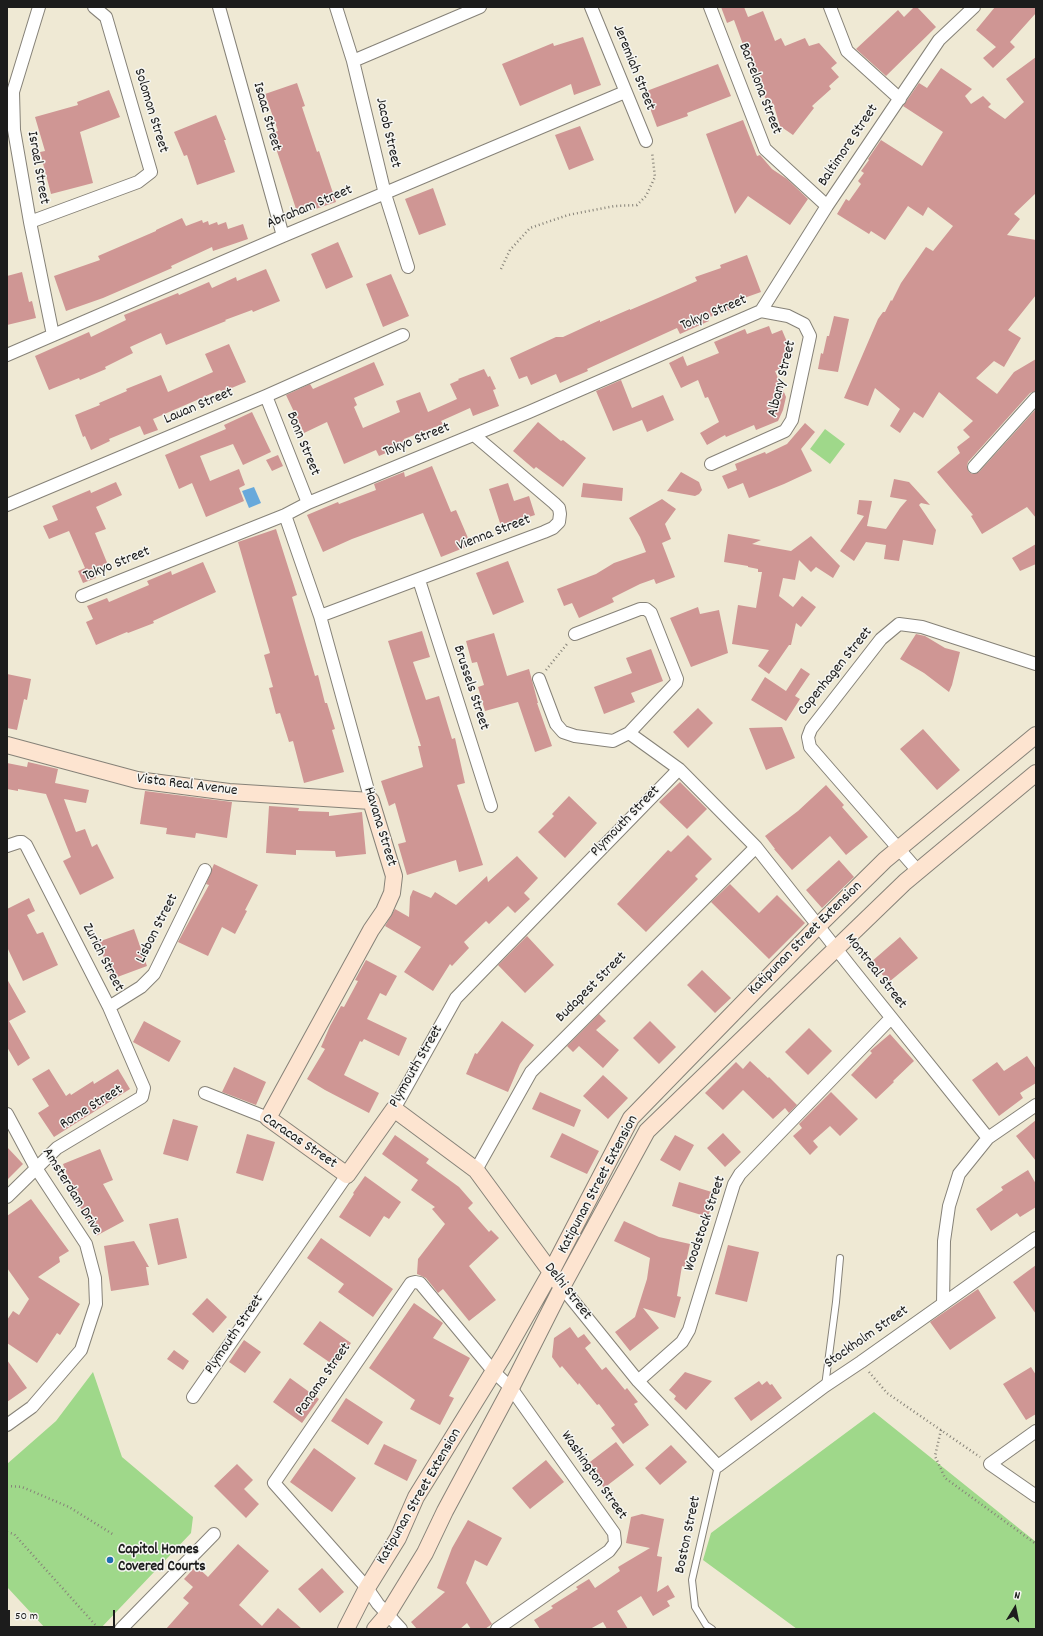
<!DOCTYPE html>
<html>
<head>
<meta charset="utf-8">
<style>
  body { margin:0 }
  #map { position:relative; width:1043px; height:1636px; overflow:hidden; background:#efe9d4; font-family:Dekko,sans-serif }
  canvas { display:block }
  .frame { position:absolute; inset:0; border:8px solid #1c1c1c; pointer-events:none }
  .north { position:absolute; left:995px; top:1588px; width:40px; height:40px; -webkit-text-stroke:3px #f6f6f2; paint-order:stroke; rotate:10deg; font-size:11px; font-weight:700; line-height:16px; text-align:center; color:#1c1c1c }
  .north::after { content:''; display:block; margin:auto; width:14px; height:18px; background:#1c1c1c; clip-path:polygon(50% 0,100% 100%,50% 72%,0 100%) }
  .scale { position:absolute; left:8px; top:1610px; width:107px; height:18px; box-sizing:border-box; border:2px solid #1c1c1c; border-top:0; padding-left:5px; font-size:12px; line-height:14px; white-space:nowrap; color:#1c1c1c; -webkit-text-stroke:3px #f6f6f2; paint-order:stroke }
</style>
</head>
<body>
<div id="map">
<canvas width="1043" height="1636"></canvas>
<div class="frame"></div>
<div class="north">N</div>
<div class="scale">50 m</div>
</div>
<script>
const context = document.querySelector('canvas').getContext('2d');
context.lineJoin = 'round';
function fill(path, color) {
  context.fillStyle = color;
  context.fill(path, 'evenodd');
}
function shape(rows) {
  const path = new Path2D();
  for (const r of rows) {
    path.moveTo(r[0], r[1]);
    for (let i = 2; i < r.length; i += 2) path.lineTo(r[i], r[i + 1]);
  }
  return path;
}
function strokePath(path, color, width, dash) {
  context.strokeStyle = color;
  context.lineWidth = width;
  context.lineCap = dash ? 'butt' : 'round';
  context.setLineDash(dash || []);
  context.stroke(path);
}
function label(font, color, halo, rows, align = 'center') {
  context.font = font + ' Dekko,sans-serif';
  context.lineWidth = 3;
  context.setLineDash([]);
  context.textBaseline = 'middle';
  context.strokeStyle = halo;
  context.fillStyle = color;
  for (const [text, x, y, turn = 0] of rows) {
    context.save();
    context.translate(x, y);
    context.rotate((+turn || 0) * Math.PI / 180);
    context.textAlign = isNaN(turn) ? turn : align;
    if (halo) context.strokeText(text, 0, 0);
    context.fillText(text, 0, 0);
    context.restore();
  }
}
const green = shape([
  [825,429,845,444,830,464,810,449],
  [93,1372,122,1457,193,1517,191,1533,100,1629,46,1629,7,1587,7,1464,56,1421],
  [874,1412,1036,1542,1036,1629,797,1629,703,1560,711,1533]
]);
const water = shape([
  [254,487,261,503,249,508,242,491]
]);
const building = shape([
  [721,7,744,7,748,17,763,11,775,41,781,38,785,46,805,38,809,46,819,43,837,63,831,68,839,77,829,86,831,89,812,106,814,108,793,135,780,126,773,103,768,105,758,80,760,79,748,49,745,50,734,20,727,23],
  [914,7,917,7,936,27,886,76,856,49,898,10,904,17],
  [995,7,1036,7,1036,13,1010,42,1015,47,993,68,983,58,996,47,976,30],
  [583,37,601,85,574,95,571,84,520,106,502,64,553,43,554,46],
  [1036,57,1036,193,1014,214,1020,219,1007,235,1036,240,1036,295,1008,330,1021,338,1004,367,994,361,976,378,997,394,1014,372,1036,359,1036,391,1030,393,968,462,967,466,969,472,972,474,979,472,1036,409,1036,518,1027,507,982,534,971,516,973,515,937,472,960,453,957,447,970,437,963,430,973,421,939,392,923,418,914,412,900,433,890,426,900,409,875,388,868,406,844,398,878,319,883,312,885,312,891,300,892,301,901,283,926,247,933,251,953,226,928,207,923,216,908,206,885,240,871,231,869,234,837,214,846,199,849,201,861,184,858,181,864,173,861,171,869,160,868,159,881,140,922,166,943,132,903,106,919,83,927,88,941,68,972,89,965,96,971,104,983,96,991,104,988,107,1005,119,1024,102,1006,79],
  [718,64,731,96,687,113,688,116,657,127,644,92],
  [297,83,305,106,302,107,317,152,319,151,336,202,298,215,271,133,278,131,265,94],
  [109,90,120,117,80,132,93,183,51,194,40,152,45,151,35,117,78,105,77,102],
  [216,115,226,140,224,140,235,172,197,185,187,155,184,156,174,132],
  [743,120,757,156,760,155,772,169,787,179,808,199,790,225,748,196,735,214,706,134],
  [580,126,594,160,569,170,555,135],
  [433,188,446,225,419,235,405,199],
  [182,218,186,226,202,220,203,223,208,221,209,225,217,222,218,225,226,222,228,229,243,224,248,239,213,251,212,247,171,266,172,268,140,282,103,298,66,311,54,276,100,260,98,256,156,231,156,230],
  [338,242,353,277,326,289,311,254],
  [747,255,761,292,730,303,732,309,707,318,709,321,680,334,677,328,587,369,588,371,560,383,556,374,531,385,527,376,519,379,510,358,556,337,563,337,600,320,600,322,630,309,630,310,658,298,697,281,695,277,721,268,720,265],
  [266,269,280,301,253,312,252,310,225,320,226,321,166,345,161,333,130,347,133,353,105,367,106,369,80,380,79,378,49,390,35,356,89,332,91,337,126,320,124,315,178,293,179,295,209,282,212,288,236,277,237,281],
  [22,272,29,302,32,301,36,318,7,325,7,276],
  [391,274,409,316,383,327,366,284],
  [834,316,849,319,838,372,818,369,821,353,823,354,827,336,829,336],
  [769,326,772,334,782,330,793,356,782,360,784,368,775,371,786,397,783,410,778,421,756,430,754,425,726,437,725,435,707,445,700,433,719,422,708,397,705,398,698,380,681,388,669,363,683,356,687,366,719,353,714,342,745,329,747,334],
  [229,344,246,382,222,392,220,390,153,419,158,430,144,435,140,426,109,439,110,441,91,450,85,436,83,437,75,415,100,405,99,403,127,391,126,389,161,375,168,392,213,372,205,354],
  [374,362,384,385,354,398,357,405,354,407,363,428,400,412,396,401,420,392,428,412,457,399,450,384,459,380,458,379,484,369,488,377,490,376,496,389,493,390,499,406,473,416,470,408,441,421,443,424,404,439,407,444,379,456,376,450,344,464,327,422,304,433,286,395,310,384,313,389],
  [621,380,632,408,663,395,674,420,647,432,642,420,613,431,596,391],
  [252,412,271,452,243,465,233,444,200,456,210,481,239,469,245,485,239,488,244,501,206,517,192,483,179,489,165,455,226,429,224,425],
  [538,422,561,441,563,440,586,458,563,487,536,467,534,469,513,451],
  [805,423,815,432,801,449,812,471,784,484,749,498,743,483,728,489,722,476,737,470,735,464,765,452,766,454,787,444],
  [278,455,283,466,272,471,266,460],
  [432,466,451,512,456,510,471,545,441,557,423,513,352,539,323,552,307,515,338,502,339,504,376,490,374,484,404,472,405,477],
  [681,472,699,482,702,490,699,494,695,496,667,491],
  [894,479,909,482,930,505,921,503,919,505,936,530,933,545,903,540,899,561,884,559,886,545,866,542,854,561,840,551,864,516,857,514,859,500,872,501,867,526,886,529,900,508,907,500,890,497],
  [116,482,122,495,96,507,106,529,95,533,108,565,93,571,96,578,83,583,78,571,85,568,69,531,49,539,43,526,58,520,52,506,90,490,91,493],
  [508,483,514,501,529,496,535,515,501,526,489,489],
  [583,483,623,488,622,501,581,497],
  [662,499,676,509,665,524,671,539,662,543,675,577,656,584,654,579,640,584,612,598,614,602,579,618,572,603,564,606,557,589,596,574,614,563,646,552,640,537,629,518],
  [276,529,297,595,292,597,315,676,318,675,325,703,327,703,335,729,332,730,344,772,304,783,293,741,289,742,280,713,276,714,269,688,273,687,264,655,270,653,238,542],
  [728,534,761,540,752,544,791,551,811,536,840,566,833,578,816,567,811,572,799,560,795,580,783,578,779,596,793,607,802,596,816,607,801,627,796,623,791,645,789,645,769,674,758,666,769,650,732,644,738,605,756,608,762,572,758,572,758,569,748,567,748,566,724,562],
  [1036,544,1036,564,1020,571,1012,558],
  [508,561,524,602,493,615,476,573],
  [203,562,216,592,153,621,154,623,128,633,127,632,96,645,86,622,93,619,87,606,107,598,109,602,149,585,147,581,171,571,172,575],
  [698,607,700,614,719,610,728,653,691,667,670,618],
  [422,631,430,657,413,662,426,700,439,696,452,739,455,738,465,783,457,785,483,865,459,872,456,860,407,875,398,844,406,842,395,803,389,806,381,781,423,767,418,746,421,746,388,641],
  [494,633,507,676,529,669,538,703,537,703,552,746,535,752,518,702,485,711,478,687,484,685,477,662,472,663,466,641],
  [916,634,925,636,945,648,960,652,952,685,949,692,924,673,900,659],
  [651,649,663,681,631,693,635,702,604,714,594,687,632,673,626,658],
  [801,668,810,674,795,696,800,699,786,721,751,700,765,677,786,691],
  [7,674,31,679,27,700,24,699,17,730,7,728],
  [698,708,713,723,688,748,673,732],
  [782,727,795,758,766,770,749,728],
  [923,729,960,770,937,790,900,749],
  [28,762,58,769,55,783,89,790,86,803,64,799,76,832,85,829,92,847,97,844,114,878,80,895,63,861,71,857,46,794,18,789,18,791,7,789,7,763,27,767],
  [680,782,707,809,687,829,659,802],
  [826,785,844,805,842,807,868,837,846,855,830,836,792,870,774,849,775,849,765,836,798,811],
  [145,791,232,802,227,838,196,833,195,838,166,834,167,828,140,824],
  [569,796,597,823,565,858,538,832,554,816,552,814],
  [269,806,299,808,298,811,329,812,329,816,362,812,366,854,336,857,335,851,296,850,296,855,266,853],
  [688,835,712,859,695,876,698,879,646,932,617,904,668,850,671,852],
  [517,856,538,878,524,893,530,899,515,913,508,906,489,924,486,921,464,942,469,948,452,966,450,964,433,991,404,972,421,947,385,926,395,909,409,917,410,897,413,890,431,898,435,892,456,905,487,876,488,882],
  [839,860,854,877,822,908,806,890],
  [214,864,258,885,245,910,247,911,235,934,222,927,208,956,178,942,209,885,206,884],
  [730,884,759,913,777,895,805,923,769,959,711,902],
  [29,898,35,911,27,915,37,934,43,932,58,965,23,981,7,947,7,909],
  [134,929,147,966,112,979,98,942],
  [527,936,554,965,525,993,498,965],
  [900,937,918,958,889,982,871,962],
  [366,960,397,976,386,996,380,993,367,1019,407,1038,399,1056,364,1039,362,1042,360,1041,344,1075,379,1093,369,1113,325,1090,307,1079,325,1049,321,1047,330,1026,341,1006,344,1007,358,981,355,980],
  [702,970,731,998,715,1013,687,985],
  [7,979,26,1012,9,1021,30,1058,18,1066,7,1047],
  [599,1014,606,1021,596,1030,619,1050,603,1068,579,1046,573,1052,567,1046],
  [144,1021,181,1041,169,1062,133,1042],
  [502,1021,534,1045,520,1064,508,1092,466,1074,475,1053,477,1054],
  [650,1021,676,1047,659,1064,633,1038],
  [809,1028,832,1051,808,1075,785,1052],
  [890,1034,914,1061,893,1081,894,1082,876,1099,851,1075,872,1053,870,1051],
  [1027,1056,1036,1069,1036,1083,1020,1093,1023,1098,999,1116,972,1080,997,1062,1004,1071],
  [750,1061,768,1078,769,1077,797,1105,789,1113,785,1108,773,1119,743,1090,723,1110,705,1093,736,1062,743,1069],
  [234,1067,266,1082,256,1105,222,1092],
  [49,1069,66,1096,70,1093,71,1095,93,1081,94,1084,118,1069,130,1089,54,1137,38,1113,49,1106,32,1079],
  [603,1075,628,1098,608,1119,583,1096],
  [540,1092,581,1110,574,1127,532,1109],
  [831,1092,858,1119,840,1136,830,1126,813,1141,818,1147,810,1155,793,1136,802,1128,799,1124],
  [173,1119,198,1126,188,1161,163,1154],
  [1036,1120,1036,1161,1016,1136],
  [562,1133,599,1151,587,1174,550,1157],
  [723,1133,741,1152,725,1167,707,1148],
  [247,1134,275,1142,263,1181,236,1173],
  [395,1135,429,1159,426,1163,459,1187,473,1203,468,1208,489,1232,491,1230,499,1238,469,1266,496,1300,469,1321,443,1289,438,1293,426,1278,417,1274,418,1259,445,1224,432,1209,435,1207,411,1190,418,1180,382,1154],
  [675,1135,694,1145,680,1171,660,1160],
  [7,1147,23,1164,7,1180],
  [100,1149,113,1180,103,1184,124,1221,96,1236,77,1201,63,1164],
  [1028,1170,1036,1184,1036,1207,1020,1217,1017,1213,991,1231,976,1209,1003,1190,1001,1187],
  [365,1176,401,1202,389,1219,384,1216,370,1237,339,1217,354,1194,353,1193],
  [679,1182,715,1193,708,1217,672,1206],
  [31,1199,69,1251,59,1257,60,1262,38,1277,80,1304,60,1335,57,1333,37,1363,7,1343,7,1320,13,1311,19,1315,29,1299,7,1268,7,1216],
  [178,1218,187,1258,158,1265,149,1224],
  [624,1221,659,1237,690,1244,685,1267,682,1266,677,1296,681,1297,675,1318,643,1308,659,1328,630,1351,615,1332,635,1317,647,1279,650,1258,614,1241],
  [321,1238,393,1289,373,1317,338,1292,344,1284,307,1258],
  [134,1241,149,1267,146,1267,149,1285,111,1291,104,1246],
  [728,1245,759,1252,747,1302,715,1294],
  [1036,1265,1036,1314,1013,1282],
  [978,1289,996,1318,950,1350,930,1322],
  [207,1298,227,1317,213,1333,192,1314],
  [414,1303,443,1323,433,1338,470,1358,449,1396,454,1398,440,1425,410,1409,415,1400,369,1368],
  [320,1321,351,1343,335,1366,303,1344],
  [570,1327,578,1338,584,1334,591,1343,585,1348,602,1370,606,1367,625,1390,627,1388,638,1402,634,1404,649,1425,623,1444,611,1428,615,1425,599,1404,597,1405,579,1383,578,1385,562,1366,560,1368,552,1357,554,1338],
  [244,1340,261,1352,245,1373,229,1362],
  [174,1350,189,1361,183,1370,167,1359],
  [7,1360,27,1388,7,1402],
  [1031,1367,1036,1375,1036,1414,1026,1420,1003,1384],
  [685,1372,712,1381,686,1410,674,1399,676,1396,669,1390],
  [290,1378,319,1399,302,1423,273,1402],
  [759,1381,762,1385,767,1381,770,1385,772,1384,782,1398,751,1421,734,1398],
  [346,1398,383,1422,368,1445,331,1421],
  [616,1442,634,1465,604,1488,586,1465],
  [384,1444,417,1460,407,1481,374,1464],
  [671,1445,687,1462,660,1485,645,1468],
  [314,1448,356,1478,332,1512,290,1482],
  [546,1460,564,1482,530,1509,512,1488],
  [237,1464,253,1480,244,1489,259,1504,246,1518,214,1486],
  [642,1514,664,1519,657,1556,662,1557,657,1592,668,1585,675,1597,667,1601,670,1606,653,1616,641,1596,617,1611,628,1629,607,1629,603,1622,590,1629,540,1629,534,1620,553,1608,551,1606,578,1589,576,1587,589,1579,595,1588,620,1571,618,1567,650,1548,626,1543,631,1517],
  [468,1520,502,1538,487,1566,475,1560,466,1583,492,1624,485,1629,471,1629,467,1623,460,1629,417,1629,411,1622,445,1592,437,1588,452,1548],
  [238,1544,269,1571,239,1605,262,1626,278,1608,302,1629,166,1629,189,1603,183,1598,193,1587,184,1579,196,1566,208,1577],
  [322,1568,344,1592,320,1613,298,1589]
]);
const path = shape([
  [501,269,510,250,530,228,568,215,615,206,637,205,646,196,655,177,652,152],
  [546,670,567,644],
  [869,1372,887,1393,980,1457],
  [941,1430,935,1456,945,1478,1036,1544],
  [7,1486,22,1487,69,1507,114,1535],
  [7,1532,14,1534,99,1629]
]);
const lane = shape([
  [825,1386,836,1302,840,1258],
  [712,1629,706,1625,695,1607,692,1580,718,1466]
]);
const street = shape([
  [39,7,13,92,14,130,30,222,53,335],
  [219,7,283,236],
  [336,7,353,61,385,194,408,267],
  [591,7,646,141],
  [710,7,765,149,827,206],
  [830,7,847,51,900,99],
  [353,61,480,7],
  [30,222,138,182,151,172,106,17,94,7],
  [761,311,827,206,939,40,974,7],
  [7,355,283,236,625,92],
  [266,396,308,503],
  [711,464,785,431,792,420,810,336,804,324,788,316,761,311],
  [974,467,1036,398],
  [7,505,266,396,403,335],
  [285,515,320,616,371,801],
  [419,580,491,806],
  [82,596,285,515,308,503,529,412,761,311],
  [320,616,544,532,553,528,559,522,560,514,559,508,554,503,474,435],
  [539,679,556,724,563,732,575,736,613,741,629,733,676,683,677,679,651,613,646,609,640,609,575,634],
  [629,733,679,769,756,847,853,970,988,1138],
  [7,846,19,842,22,842,26,845,109,1007,144,1088,142,1097,57,1148,7,1197],
  [918,871,810,747,808,737,811,729,881,639,899,624,922,627,1036,664],
  [109,1007,141,987,154,974,205,870],
  [205,1093,268,1118],
  [394,1109,456,998,679,769],
  [7,1114,36,1168,86,1244,95,1278,96,1304,81,1350,32,1407,7,1425],
  [476,1170,531,1072,756,847],
  [562,1287,638,1381,718,1466,825,1386,861,1362,1036,1238],
  [943,1304,944,1241,949,1206,959,1174,988,1138,1036,1105],
  [638,1381,682,1342,689,1330,734,1184,740,1174,891,1018],
  [193,1397,347,1175],
  [1036,1431,990,1464,1036,1496],
  [121,1629,214,1534],
  [401,1629,378,1604,367,1588,274,1483,411,1283,415,1282,420,1283,494,1372,511,1388,614,1533,615,1543,609,1551,497,1629]
]);
const secondary = shape([
  [7,745,137,780,229,792,371,801,394,876,392,893,384,911,371,930,268,1118,347,1175,394,1109,476,1170,562,1287],
  [346,1629,367,1588,398,1538,416,1497,505,1353,551,1272,631,1118,818,926,885,860,1036,735],
  [375,1629,387,1615,425,1553,445,1511,511,1388,562,1287,647,1131,905,882,1036,773]
]);
const markers = [
  [110,1560,4,"#1f6fb2"]
];
const streetNames = [
  ["Jeremiah Street",633,68,68],
  ["Barcelona Street",759,89,69],
  ["Solomon Street",150,111,73],
  ["Isaac Street",266,117,74],
  ["Jacob Street",387,133,77],
  ["Baltimore Street",849,146,-56],
  ["Israel Street",37,168,80],
  ["Abraham Street",310,208,-23],
  ["Tokyo Street",714,314,-23],
  ["Albany Street",783,379,-76],
  ["Lauan Street",199,407,-23],
  ["Tokyo Street",417,441,-22],
  ["Bonn Street",302,444,68],
  ["Vienna Street",494,534,-21],
  ["Tokyo Street",117,565,-22],
  ["Copenhagen Street",836,672,-51],
  ["Brussels Street",470,688,72],
  ["Vista Real Avenue",187,786,7],
  ["Plymouth Street",626,822,-46],
  ["Havana Street",379,827,73],
  ["Lisbon Street",158,929,-63],
  ["Katipunan Street Extension",806,939,-45],
  ["Zurich Street",102,958,63],
  ["Montreal Street",875,972,52],
  ["Budapest Street",592,988,-45],
  ["Plymouth Street",417,1067,-60],
  ["Rome Street",92,1108,-32],
  ["Caracas Street",299,1142,34],
  ["Katipunan Street Extension",599,1185,-62],
  ["Amsterdam Drive",71,1192,58],
  ["Woodstock Street",706,1224,-71],
  ["Delhi Street",567,1292,52],
  ["Plymouth Street",235,1335,-56],
  ["Stockholm Street",867,1338,-35],
  ["Panama Street",324,1380,-55],
  ["Washington Street",593,1476,55],
  ["Katipunan Street Extension",420,1497,-60],
  ["Boston Street",689,1535,-78]
];
const poiNames = [
  ["Capitol Homes",118,1551],
  ["Covered Courts",118,1568]
];
fill(green, '#9fd88a');
fill(water, '#68a9db');
fill(building, '#cf9694');
strokePath(lane, '#868278', 8);
strokePath(street, '#868278', 14);
strokePath(secondary, '#868278', 18);
strokePath(path, '#868278', 2.5, [1, 3]);
strokePath(lane, '#fff', 6);
strokePath(street, '#fff', 12);
strokePath(secondary, '#fde4d0', 16);
for (const [x, y, r, color] of markers) {
  const dot = new Path2D();
  dot.arc(x, y, r, 0, 2 * Math.PI);
  context.fillStyle = color;
  context.fill(dot);
  strokePath(dot, '#f6f6f2', 1.5);
}
label('15px', '#1c1c1c', '#f6f6f2', streetNames);
label('bold 15px', '#1c1c1c', '#f6f6f2', poiNames, 'left');
</script>
</body>
</html>
